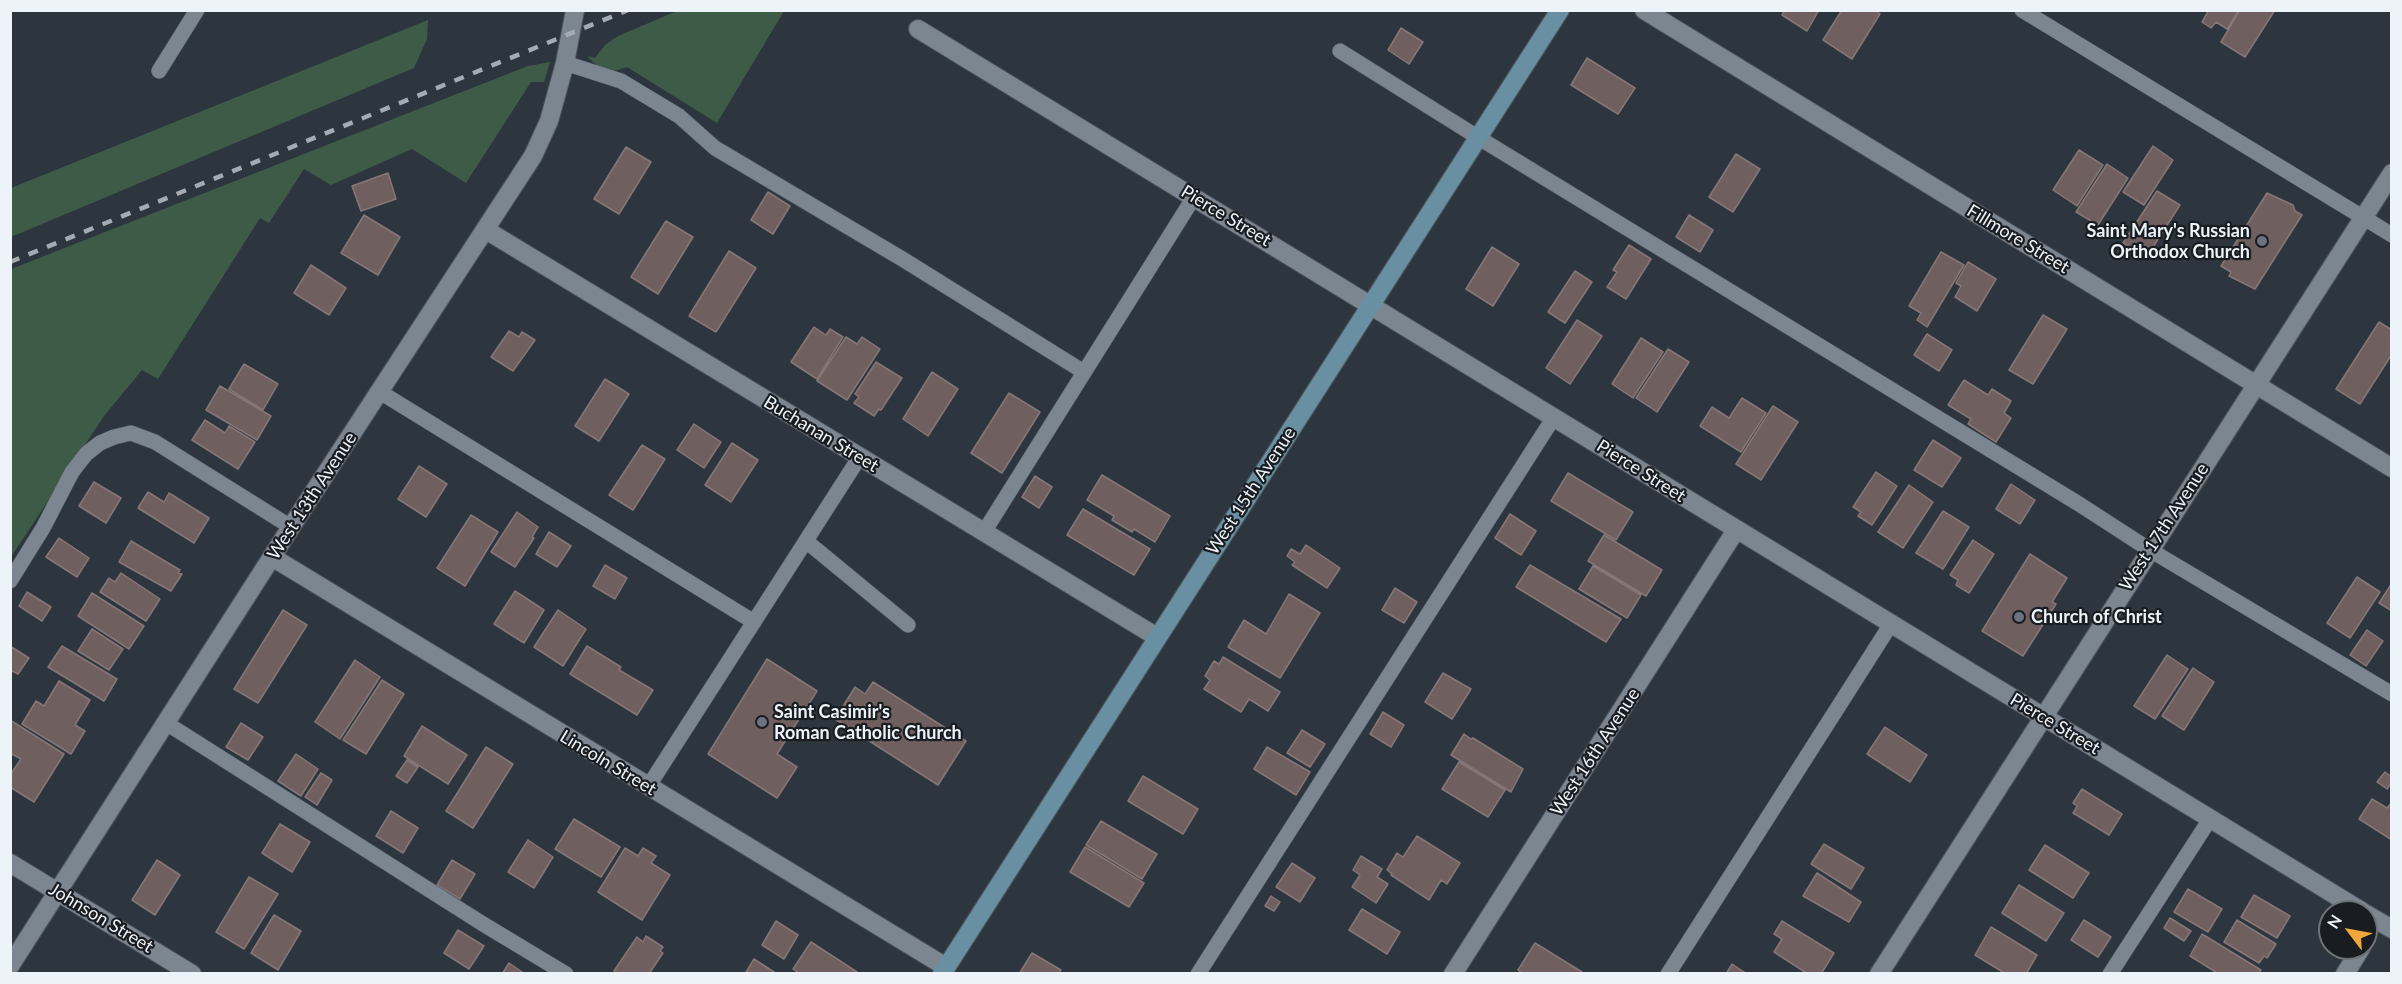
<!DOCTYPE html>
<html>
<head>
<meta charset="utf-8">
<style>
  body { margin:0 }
  #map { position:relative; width:2402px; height:984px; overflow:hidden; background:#2d363f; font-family:Lato,sans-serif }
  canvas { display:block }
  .frame { position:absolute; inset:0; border:12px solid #ecf3f9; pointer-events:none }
  .north { position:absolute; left:2318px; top:900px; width:60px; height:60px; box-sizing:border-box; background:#191d21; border:2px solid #6d7377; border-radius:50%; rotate:302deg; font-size:16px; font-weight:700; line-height:24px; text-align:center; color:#ecf3f9 }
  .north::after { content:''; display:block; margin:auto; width:21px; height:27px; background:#efa73e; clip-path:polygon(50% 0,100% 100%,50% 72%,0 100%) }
</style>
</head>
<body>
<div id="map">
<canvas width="2402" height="984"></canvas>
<div class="frame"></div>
<div class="north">N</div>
</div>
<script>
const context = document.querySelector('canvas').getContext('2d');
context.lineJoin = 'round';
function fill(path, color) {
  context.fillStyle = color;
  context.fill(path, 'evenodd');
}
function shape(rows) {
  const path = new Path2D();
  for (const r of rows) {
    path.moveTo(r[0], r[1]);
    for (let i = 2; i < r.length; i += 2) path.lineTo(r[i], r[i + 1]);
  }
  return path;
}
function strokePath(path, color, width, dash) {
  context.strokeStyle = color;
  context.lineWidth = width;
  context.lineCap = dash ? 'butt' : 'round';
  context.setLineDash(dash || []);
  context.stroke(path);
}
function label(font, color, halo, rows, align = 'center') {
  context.font = font + ' Lato,sans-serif';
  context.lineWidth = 4.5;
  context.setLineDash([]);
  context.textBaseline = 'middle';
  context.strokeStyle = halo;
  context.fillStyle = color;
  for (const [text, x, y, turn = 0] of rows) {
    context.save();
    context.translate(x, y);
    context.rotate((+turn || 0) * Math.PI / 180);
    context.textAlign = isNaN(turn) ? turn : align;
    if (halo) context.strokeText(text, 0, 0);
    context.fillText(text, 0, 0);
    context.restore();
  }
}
const green = shape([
  [677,11,784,11,717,123,627,67,605,74,587,56,595,58,605,45,618,36],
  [428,20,427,39,414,68,11,237,11,188],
  [550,62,544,82,531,82,466,183,412,149,331,185,304,169,269,223,260,218,158,379,142,370,104,416,11,557,11,269,528,66]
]);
const building = shape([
  [1785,10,1819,10,1807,31,1782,15,1785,10],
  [1842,10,1875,10,1880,14,1852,59,1823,40,1842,10],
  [2209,10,2239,10,2227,29,2216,22,2211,28,2202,22,2209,10],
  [2240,10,2275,10,2245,57,2221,42,2240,10],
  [1401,28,1423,42,1409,64,1388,50,1401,28],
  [1587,58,1635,88,1618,114,1571,85,1587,58],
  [2153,146,2173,160,2144,205,2123,192,2153,146],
  [626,147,651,162,619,214,594,199,626,147],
  [2079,150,2103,165,2077,206,2053,190,2079,150],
  [1736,154,1760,169,1733,212,1709,197,1736,154],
  [2107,164,2128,178,2098,225,2076,212,2107,164],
  [388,173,396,199,361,211,352,186,388,173],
  [2157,191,2180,205,2146,258,2123,243,2157,191],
  [768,192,790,206,773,234,751,220,768,192],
  [2267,193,2293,205,2295,211,2302,215,2255,289,2229,276,2231,272,2221,266,2267,193],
  [364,215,400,237,378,275,341,253,364,215],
  [1689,215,1713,230,1700,252,1676,237,1689,215],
  [666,221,693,237,658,294,631,277,666,221],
  [1629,245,1651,259,1626,299,1607,287,1617,272,1613,270,1629,245],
  [1492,247,1519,264,1493,306,1466,289,1492,247],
  [729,251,756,268,716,332,689,316,729,251],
  [1941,252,1964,265,1927,327,1917,320,1921,313,1909,306,1941,252],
  [1968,262,1996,279,1977,311,1955,297,1961,286,1956,283,1968,262],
  [311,265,346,288,329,315,294,293,311,265],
  [1575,271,1592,282,1565,323,1548,312,1575,271],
  [2043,315,2067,329,2033,384,2009,370,2043,315],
  [1577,320,1602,336,1570,384,1546,368,1577,320],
  [2379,322,2392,330,2392,354,2360,404,2336,389,2379,322],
  [814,327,826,335,830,329,843,337,817,379,791,362,814,327],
  [509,331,519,337,522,332,535,340,513,371,491,357,509,331],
  [1927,334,1952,350,1939,371,1914,355,1927,334],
  [846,337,857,344,862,337,880,349,847,400,817,381,846,337],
  [1641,338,1663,352,1633,398,1612,384,1641,338],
  [1668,349,1689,362,1657,412,1636,398,1668,349],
  [876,362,902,378,881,410,879,409,874,416,854,403,859,397,855,394,876,362],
  [244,364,278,384,263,410,229,389,244,364],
  [932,372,958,389,928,436,903,419,932,372],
  [605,379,629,394,599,441,575,426,605,379],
  [1964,380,1988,395,1992,389,2011,401,2004,413,2011,418,1996,442,1968,424,1971,419,1948,405,1964,380],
  [220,386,271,416,257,440,206,410,220,386],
  [1009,393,1040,412,1002,473,971,453,1009,393],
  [1742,398,1766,413,1741,452,1700,426,1712,407,1729,418,1742,398],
  [1773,406,1798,422,1761,480,1736,464,1773,406],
  [205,420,225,433,229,426,255,442,238,469,192,440,205,420],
  [694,424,721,442,704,468,677,450,694,424],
  [1933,440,1961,458,1942,487,1914,470,1933,440],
  [732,443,758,460,731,502,705,485,732,443],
  [642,445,665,459,633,510,609,495,642,445],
  [419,466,447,484,426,517,398,499,419,466],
  [1876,472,1897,486,1872,525,1858,516,1861,512,1853,507,1876,472],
  [1568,473,1633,512,1616,540,1551,501,1568,473],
  [1102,475,1170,516,1155,542,1134,529,1132,532,1112,520,1114,516,1087,500,1102,475],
  [1035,476,1052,487,1039,508,1022,497,1035,476],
  [94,482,121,498,106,523,79,506,94,482],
  [2011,484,2035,500,2020,524,1996,509,2011,484],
  [1909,485,1933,502,1903,548,1878,532,1909,485],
  [148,492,164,502,169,493,209,518,194,543,138,508,148,492],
  [1083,509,1150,549,1134,575,1067,535,1083,509],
  [1943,511,1969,527,1943,569,1916,553,1943,511],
  [517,512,538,527,532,537,534,538,515,567,491,552,517,512],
  [1510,514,1536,531,1521,555,1495,538,1510,514],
  [471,515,498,532,465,586,437,568,471,515],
  [549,532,571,546,557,567,536,554,549,532],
  [1604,535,1662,570,1646,596,1588,561,1604,535],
  [59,538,89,558,77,577,46,557,59,538],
  [1973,540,1994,554,1969,593,1956,585,1958,580,1950,575,1973,540],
  [131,541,180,570,178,573,182,574,171,591,119,562,131,541],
  [1306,545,1340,568,1327,588,1292,565,1295,562,1287,556,1291,549,1300,554,1306,545],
  [2030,554,2067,578,2052,602,2056,604,2023,656,1982,631,2030,554],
  [605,565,627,578,615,599,593,586,605,565],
  [1530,565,1621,619,1606,642,1516,587,1530,565],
  [1593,566,1641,595,1627,618,1579,589,1593,566],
  [121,573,160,599,146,621,100,592,109,578,115,582,121,573],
  [2357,577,2380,592,2350,638,2327,623,2357,577],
  [2392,583,2392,611,2379,603,2392,583],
  [1395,588,1417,602,1404,623,1382,610,1395,588],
  [515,591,544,610,524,643,494,624,515,591],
  [27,592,51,607,42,621,19,606,27,592],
  [92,593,144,626,129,649,78,616,92,593],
  [1289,594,1320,613,1280,678,1228,647,1244,620,1266,634,1289,594],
  [283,610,307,625,258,703,234,689,283,610],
  [558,610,586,629,563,666,534,647,558,610],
  [92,629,123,649,109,670,78,651,92,629],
  [2367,630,2383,641,2366,666,2350,655,2367,630],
  [10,646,29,658,18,674,10,670,10,646],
  [62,646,117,679,104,701,48,667,62,646],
  [587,646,621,667,619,670,653,690,637,715,570,674,587,646],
  [2167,655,2188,669,2155,719,2134,706,2167,655],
  [1223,657,1280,692,1268,711,1249,699,1241,712,1204,689,1210,680,1205,676,1214,661,1219,664,1223,657],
  [767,659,817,691,777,754,797,767,777,798,708,754,767,659],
  [355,660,380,677,340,739,315,722,355,660],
  [2193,668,2214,682,2184,730,2162,716,2193,668],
  [1443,673,1471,689,1452,719,1425,702,1443,673],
  [382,680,404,694,366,754,343,740,382,680],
  [59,681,90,700,75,725,85,731,71,754,22,724,36,701,44,706,59,681],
  [873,682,966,741,938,785,835,719,855,687,865,694,873,682],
  [1383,712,1404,725,1391,747,1370,734,1383,712],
  [10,720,64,754,34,802,10,787,10,775,21,759,10,753,10,720],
  [241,723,263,737,248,760,226,747,241,723],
  [422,726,467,755,448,784,404,756,422,726],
  [1885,727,1927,755,1910,782,1867,754,1885,727],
  [1302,730,1325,744,1310,767,1287,753,1302,730],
  [1464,734,1471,739,1473,738,1523,769,1511,792,1451,755,1464,734],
  [486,747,513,764,473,828,446,811,486,747],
  [1267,747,1310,772,1296,795,1254,769,1267,747],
  [296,754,318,769,301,796,278,781,296,754],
  [407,760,418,767,407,783,396,776,407,760],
  [1459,762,1505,790,1488,817,1442,789,1459,762],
  [2385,772,2392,777,2392,782,2387,789,2377,782,2385,772],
  [321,773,332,780,317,805,305,797,321,773],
  [1143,776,1198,809,1183,834,1128,801,1143,776],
  [2082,789,2122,814,2109,835,2073,813,2077,806,2073,803,2082,789],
  [2372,799,2387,808,2392,802,2392,840,2359,819,2372,799],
  [391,811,418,828,403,853,376,836,391,811],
  [574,819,620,847,601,877,555,849,574,819],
  [1101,821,1157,854,1142,879,1086,845,1101,821],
  [280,824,310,842,292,872,262,853,280,824],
  [1417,836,1460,863,1447,884,1441,880,1429,900,1391,875,1392,874,1387,870,1397,853,1403,857,1417,836],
  [528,840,553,857,534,888,508,872,528,840],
  [1824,844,1864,868,1851,889,1811,864,1824,844],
  [2045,845,2089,873,2073,898,2029,870,2045,845],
  [1085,847,1144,883,1129,907,1070,872,1085,847],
  [625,848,638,856,643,848,656,856,651,863,670,875,642,920,598,892,625,848],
  [1361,856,1382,869,1377,877,1388,884,1376,903,1352,887,1360,875,1353,870,1361,856],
  [157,860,180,875,155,915,132,900,157,860],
  [452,860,475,874,460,899,437,885,452,860],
  [1292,863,1315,878,1300,902,1276,887,1292,863],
  [1817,873,1861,902,1849,922,1803,896,1817,873],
  [249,877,278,894,244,949,216,932,249,877],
  [2019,885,2064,913,2046,941,2002,913,2019,885],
  [2188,889,2222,909,2208,932,2174,912,2188,889],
  [2254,895,2290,916,2277,938,2241,917,2254,895],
  [1271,896,1280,902,1274,911,1265,906,1271,896],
  [1362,909,1400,932,1387,954,1349,930,1362,909],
  [274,915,301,931,278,970,251,953,274,915],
  [2170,918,2191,931,2184,941,2164,928,2170,918],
  [2084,920,2111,937,2098,957,2071,940,2084,920],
  [2237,920,2276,944,2267,958,2264,956,2259,963,2224,942,2237,920],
  [776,921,798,935,784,959,762,945,776,921],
  [1782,921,1834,953,1821,974,1808,974,1774,952,1782,939,1774,934,1782,921],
  [1991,927,2037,955,2026,974,2006,974,1975,955,1991,927],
  [458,930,484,946,469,969,444,953,458,930],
  [2202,934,2261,970,2259,974,2219,974,2190,956,2202,934],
  [646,936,663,947,660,951,663,953,649,974,618,974,614,971,637,937,643,942,646,936],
  [811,942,857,972,856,974,800,974,793,969,811,942],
  [1535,943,1582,972,1581,974,1523,974,1518,970,1535,943],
  [1032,953,1061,970,1059,974,1019,974,1032,953],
  [754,959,777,974,745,974,754,959],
  [509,963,525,974,502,974,509,963],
  [1732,964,1747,974,1726,974,1732,964]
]);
const service = shape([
  [2022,10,2392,235],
  [1340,51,1479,138,2079,504,2150,550,2392,694],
  [565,63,621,81,679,116,715,148,904,260,1084,372],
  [159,71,197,10],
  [380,392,754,622],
  [984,532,1194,197],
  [806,541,908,625],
  [10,581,43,528,72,472,86,454,100,443,114,437,131,433,155,442,291,527],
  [166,723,483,924,566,974],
  [648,787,859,458],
  [1198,974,1554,417],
  [1668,974,1891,624],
  [2110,974,2210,819]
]);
const minor = shape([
  [1644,10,2392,468],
  [918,29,2363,912],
  [486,230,1157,637],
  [272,557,946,967],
  [10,863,192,974],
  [2366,914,2392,929],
  [10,966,291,527,533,156,549,121,565,63,575,10],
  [1453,974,1736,530],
  [1879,974,2392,173],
  [2345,974,2361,948]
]);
const secondary = shape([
  [942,974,1560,10]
]);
const rail = shape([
  [10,262,628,10]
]);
const markers = [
  [2262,241,6,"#6b7280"],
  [2019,617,6,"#6b7280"],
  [762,722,6,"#6b7280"]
];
const streetNames = [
  ["Pierce Street",1226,216,31],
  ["Fillmore Street",2018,239,31],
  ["Buchanan Street",821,434,31],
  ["Pierce Street",1641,471,32],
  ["West 15th Avenue",1251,491,-57],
  ["West 13th Avenue",312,496,-57],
  ["West 17th Avenue",2164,527,-57],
  ["Pierce Street",2055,724,31],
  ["West 16th Avenue",1595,752,-57],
  ["Lincoln Street",608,763,31],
  ["Johnson Street",101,918,31]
];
const poiNames = [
  ["Saint Mary's Russian",2250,231,"right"],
  ["Orthodox Church",2250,252,"right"],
  ["Church of Christ",2031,617],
  ["Saint Casimir's",774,712],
  ["Roman Catholic Church",774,733]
];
fill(green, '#3d5b47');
fill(building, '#6f5f5e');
strokePath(building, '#877676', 1.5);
strokePath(service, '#4d555d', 16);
strokePath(minor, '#4d555d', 20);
strokePath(secondary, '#4d555d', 20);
strokePath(service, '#7b8691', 15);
strokePath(minor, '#7b8691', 18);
strokePath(secondary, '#6990a2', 18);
strokePath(rail, '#a4abb3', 4.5, [10, 10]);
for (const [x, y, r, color] of markers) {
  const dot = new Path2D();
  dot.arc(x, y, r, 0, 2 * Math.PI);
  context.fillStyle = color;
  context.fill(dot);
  strokePath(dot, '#191d21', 2);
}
label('18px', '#ecf3f9', '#191d21', streetNames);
label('bold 18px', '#ecf3f9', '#191d21', poiNames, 'left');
</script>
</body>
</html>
